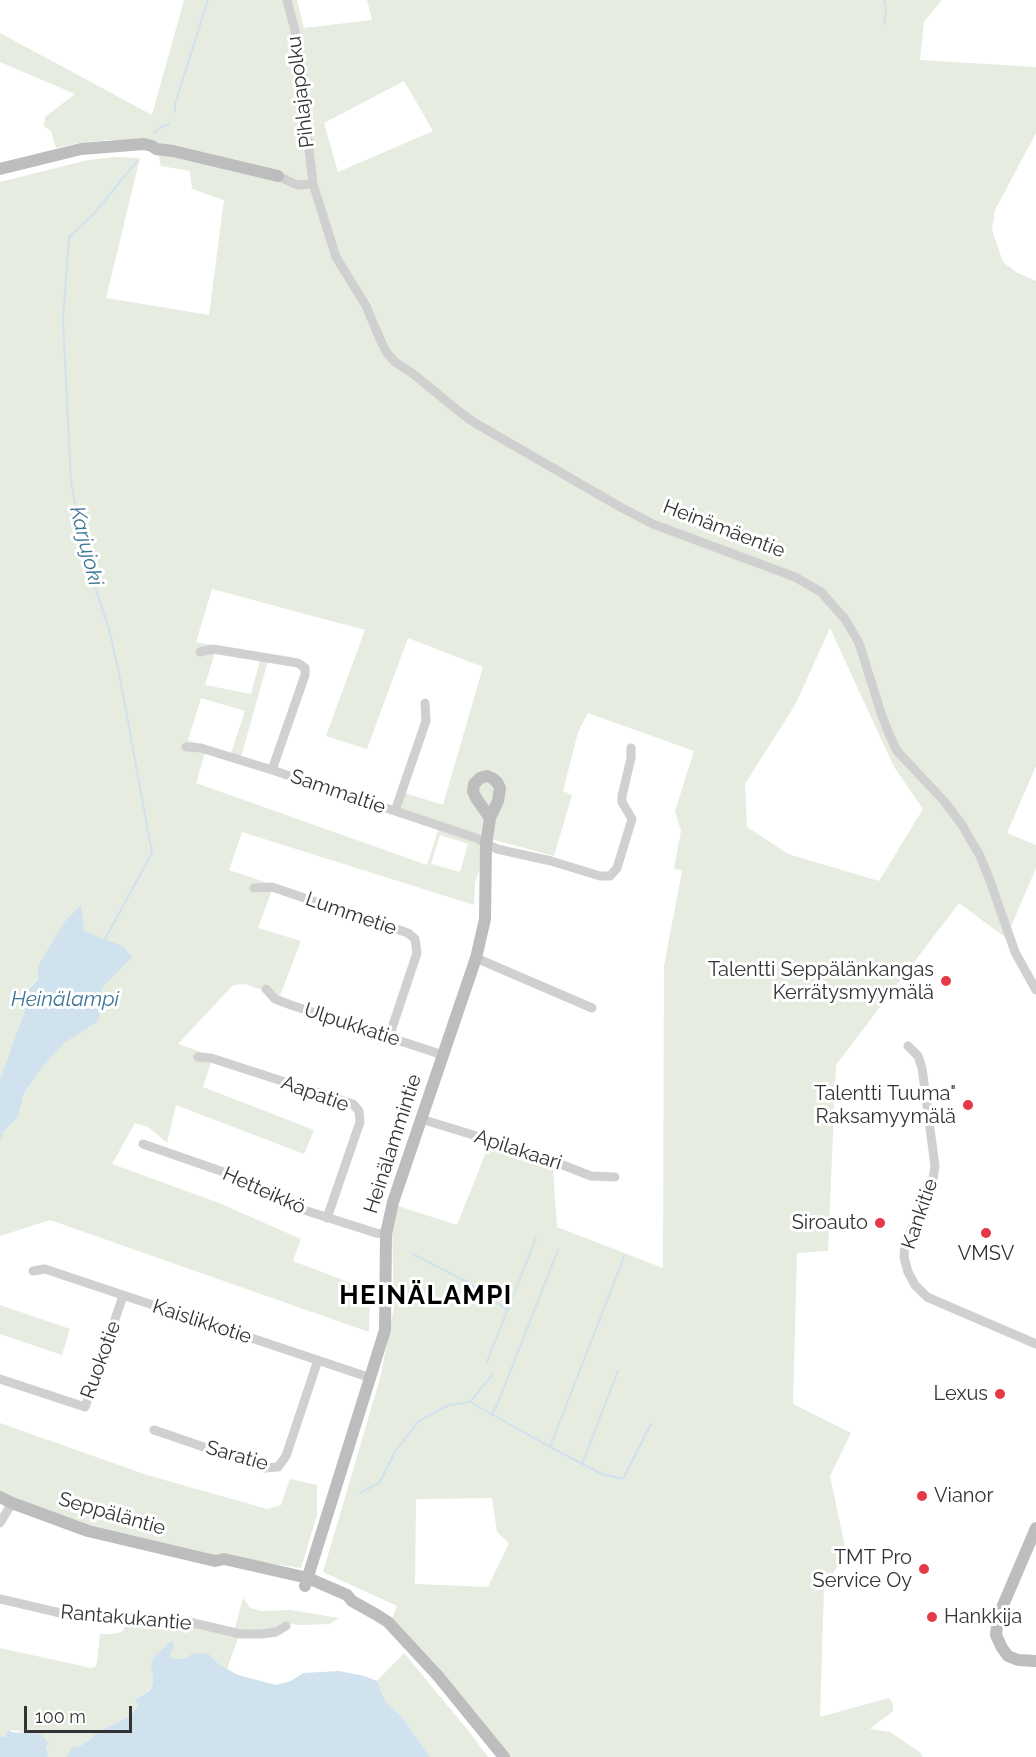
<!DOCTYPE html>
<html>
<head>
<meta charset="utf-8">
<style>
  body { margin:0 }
  #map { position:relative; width:1036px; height:1757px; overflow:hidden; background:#fff; font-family:Raleway,sans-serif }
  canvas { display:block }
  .scale { position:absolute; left:24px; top:1706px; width:108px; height:27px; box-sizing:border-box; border:3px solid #333; border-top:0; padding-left:8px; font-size:18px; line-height:21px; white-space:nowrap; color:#333; -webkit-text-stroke:4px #fff; paint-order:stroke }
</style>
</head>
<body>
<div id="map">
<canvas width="1036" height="1757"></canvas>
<div class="scale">100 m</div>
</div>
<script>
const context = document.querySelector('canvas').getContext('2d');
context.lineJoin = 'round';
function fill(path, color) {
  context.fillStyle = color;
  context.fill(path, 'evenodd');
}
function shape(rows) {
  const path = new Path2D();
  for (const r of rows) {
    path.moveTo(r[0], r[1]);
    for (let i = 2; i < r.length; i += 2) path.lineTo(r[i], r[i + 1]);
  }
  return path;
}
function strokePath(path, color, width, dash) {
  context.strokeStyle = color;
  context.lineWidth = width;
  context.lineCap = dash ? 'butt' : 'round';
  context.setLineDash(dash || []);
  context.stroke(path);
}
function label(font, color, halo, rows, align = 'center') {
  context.font = font + ' Raleway,sans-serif';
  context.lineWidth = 6;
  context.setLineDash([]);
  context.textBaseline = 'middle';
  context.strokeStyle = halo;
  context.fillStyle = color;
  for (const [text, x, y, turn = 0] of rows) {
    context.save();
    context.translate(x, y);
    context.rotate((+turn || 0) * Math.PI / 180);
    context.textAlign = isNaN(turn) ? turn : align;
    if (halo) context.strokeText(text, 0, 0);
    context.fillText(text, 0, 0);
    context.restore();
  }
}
const green = shape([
  [184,0,297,0,304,28,372,20,367,0,942,0,924,22,920,60,1036,67,1036,133,995,210,992,230,1003,262,1016,272,1036,281,1036,766,1007,833,1036,845,1036,868,1006,938,959,903,836,1065,828,1251,797,1253,793,1404,851,1433,830,1476,846,1552,824,1588,820,1717,889,1698,893,1704,893,1711,870,1729,890,1732,921,1753,922,1757,509,1757,391,1621,397,1606,323,1572,381,1375,394,1307,392,1231,398,1206,457,1225,489,1145,553,1169,557,1227,663,1268,664,966,682,871,674,868,681,831,675,811,694,751,588,713,578,732,563,791,572,795,554,856,491,839,475,882,474,905,242,832,229,870,274,885,258,928,301,941,280,996,245,984,233,985,178,1044,213,1056,203,1087,314,1130,304,1154,176,1105,167,1143,148,1127,135,1123,112,1164,219,1203,301,1239,293,1261,351,1283,370,1287,369,1332,50,1220,0,1236,0,1131,2,1133,18,1117,24,1095,42,1067,37,979,25,994,25,1010,0,1079,0,182,88,160,115,157,140,158,106,298,209,315,224,200,192,189,190,171,161,166,155,141,109,140,79,143,56,148,51,131,44,126,45,117,75,94,0,62,0,33,152,115],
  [404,81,433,131,338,172,324,123],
  [212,589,365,630,326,736,367,749,408,638,483,667,443,805,405,793,400,811,440,824,427,865,196,783,207,746,188,740,201,698,245,711,231,753,241,757,268,661,260,660,251,694,205,685,217,646,196,642],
  [830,628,894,767,923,809,879,881,788,854,747,827,745,784,795,705],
  [440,835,468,844,460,872,431,864],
  [492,1498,497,1532,509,1543,488,1587,415,1584,416,1499],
  [0,1305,70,1329,62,1355,0,1334],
  [0,1423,147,1475,267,1509,281,1505,290,1479,317,1485,317,1515,301,1568,184,1551,112,1534,0,1493],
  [243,1598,250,1608,262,1611,290,1610,339,1618,330,1624,301,1625,283,1623,272,1631,244,1633,238,1638,227,1669,220,1665,209,1654,186,1659,169,1658,171,1641,153,1674,153,1683,150,1689,135,1700,138,1706,131,1715,95,1734,88,1741,78,1747,73,1746,66,1757,48,1757,46,1746,20,1731,8,1730,5,1737,0,1737,0,1648,91,1668,95,1667,97,1663,100,1634,111,1634,122,1632,125,1627,125,1621,175,1623,233,1635],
  [404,1653,471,1734,488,1757,430,1757,402,1717,385,1701,377,1681]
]);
const water = shape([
  [81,905,84,931,124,947,132,957,102,988,98,1021,64,1043,42,1067,24,1094,18,1117,2,1133,0,1131,0,1079,25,1010,25,994,38,979,38,966,63,924],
  [171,1641,174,1645,174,1649,171,1650,170,1658,186,1659,193,1653,209,1654,220,1665,238,1675,276,1685,291,1681,303,1673,339,1671,364,1676,377,1681,385,1701,402,1717,430,1757,66,1757,73,1746,78,1747,88,1741,95,1734,131,1715,138,1706,135,1700,150,1690,153,1683,153,1674,151,1668,153,1658],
  [8,1730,12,1732,41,1734,49,1744,46,1746,48,1757,0,1757,0,1737,5,1737]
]);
const stream = shape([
  [884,24,886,9,884,0],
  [175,112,175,104,208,0],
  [154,133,161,127,169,124],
  [105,939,152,853,120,678,109,629,85,557,71,482,63,320,69,237,93,215,137,161],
  [0,1138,2,1133],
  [413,1254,467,1282,508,1310],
  [486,1364,536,1238],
  [470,1402,493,1374],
  [491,1414,497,1405,558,1250],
  [550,1447,624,1257],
  [582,1464,618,1371],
  [360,1493,380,1482,396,1450,419,1421,449,1405,470,1402,550,1447,602,1474,623,1479,651,1424]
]);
const street = shape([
  [287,0,299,46,304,84,306,123,313,184,336,257,366,306,380,339,387,353,395,362,412,373,461,413,475,423,622,508,653,524,795,577,821,592,845,619,859,643,881,713,889,734,897,751,944,801,962,825,980,856,989,878,1015,952,1036,990],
  [278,176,297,185,313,184],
  [200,652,213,649,298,663,305,668,305,675,272,770],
  [186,747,201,748,272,770,476,838,497,849,551,861,600,876,610,876,617,868,632,819,622,802,622,796,631,758,631,748],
  [395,811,426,721,425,703],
  [254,888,272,887,408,933,415,939,417,953,389,1037],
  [476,958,592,1008],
  [266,989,275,999,291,1005,443,1055],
  [908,1046,918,1056,922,1068,935,1166,932,1186,905,1243,904,1257,908,1272,915,1285,927,1297,1036,1344],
  [198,1057,211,1058,353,1104,359,1111,360,1122,327,1218],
  [421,1119,532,1153,591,1176,615,1177],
  [143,1144,235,1176,282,1203,376,1233,386,1234],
  [33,1271,45,1269,371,1378],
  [0,1379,85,1407,123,1296],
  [154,1430,265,1468,278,1467,286,1456,318,1360],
  [0,1523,12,1503],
  [0,1599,69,1615,176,1619,241,1634,262,1634,276,1632,286,1626]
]);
const secondary = shape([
  [0,169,81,149,144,144,152,146,156,149,173,151,278,176],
  [0,1497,12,1503,88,1531,215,1561,224,1559,308,1578,347,1595,352,1601,377,1615,388,1622,438,1676,504,1757],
  [1036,1528,998,1617,996,1635,1002,1648,1008,1656,1018,1660,1036,1661],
  [305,1586,385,1330,386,1234,393,1202,476,958,485,919,486,845,490,818,498,801,500,788,497,782,492,778,487,776,480,778,474,784,473,791,476,798,490,818]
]);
const markers = [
  [946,981,6,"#e63946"],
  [968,1105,6,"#e63946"],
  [880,1223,6,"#e63946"],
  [986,1233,6,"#e63946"],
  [1000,1394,6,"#e63946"],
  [922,1496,6,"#e63946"],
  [924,1569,6,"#e63946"],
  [932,1617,6,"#e63946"]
];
const streetNames = [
  ["Pihlajapolku",301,92,-97],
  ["Heinämäentie",724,529,21],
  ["Sammaltie",338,792,19],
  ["Lummetie",351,914,19],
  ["Ulpukkatie",352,1025,18],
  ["Aapatie",315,1094,20],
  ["Heinälammintie",393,1144,-72],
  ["Apilakaari",518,1150,18],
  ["Hetteikkö",264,1191,24],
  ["Kankitie",920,1214,-71],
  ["Kaislikkotie",202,1322,18],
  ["Ruokotie",101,1360,-70],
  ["Saratie",237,1456,16],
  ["Seppäläntie",112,1514,16],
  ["Rantakukantie",126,1618,5]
];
const poiNames = [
  ["Talentti Seppälänkangas",934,970],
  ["Kerrätysmyymälä",934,993],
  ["Talentti Tuuma\"",956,1094],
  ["Raksamyymälä",956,1117],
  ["Siroauto",868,1223],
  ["VMSV",986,1254,"center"],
  ["Lexus",988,1394],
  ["Vianor",934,1496,"left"],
  ["TMT Pro",912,1558],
  ["Service Oy",912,1581],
  ["Hankkija",944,1617,"left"]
];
const waterNames = [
  ["Karjujoki",86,546,76],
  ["Heinälampi",65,1000]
];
const districtNames = [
  ["HEINÄLAMPI",426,1296]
];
fill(green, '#e6ecdf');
fill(water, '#cfe2ee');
strokePath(stream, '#cfe2ee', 2);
strokePath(street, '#d0d0d0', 9);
strokePath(secondary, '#bdbdbd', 12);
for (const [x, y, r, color] of markers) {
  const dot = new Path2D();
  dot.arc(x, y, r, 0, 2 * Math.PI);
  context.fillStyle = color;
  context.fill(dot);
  strokePath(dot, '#fff', 2);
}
label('20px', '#333', '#fff', streetNames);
label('20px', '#333', '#fff', poiNames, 'right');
label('italic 21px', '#3f7597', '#fff', waterNames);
context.letterSpacing = '1.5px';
label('bold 26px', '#000', '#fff', districtNames);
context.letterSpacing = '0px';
</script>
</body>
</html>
